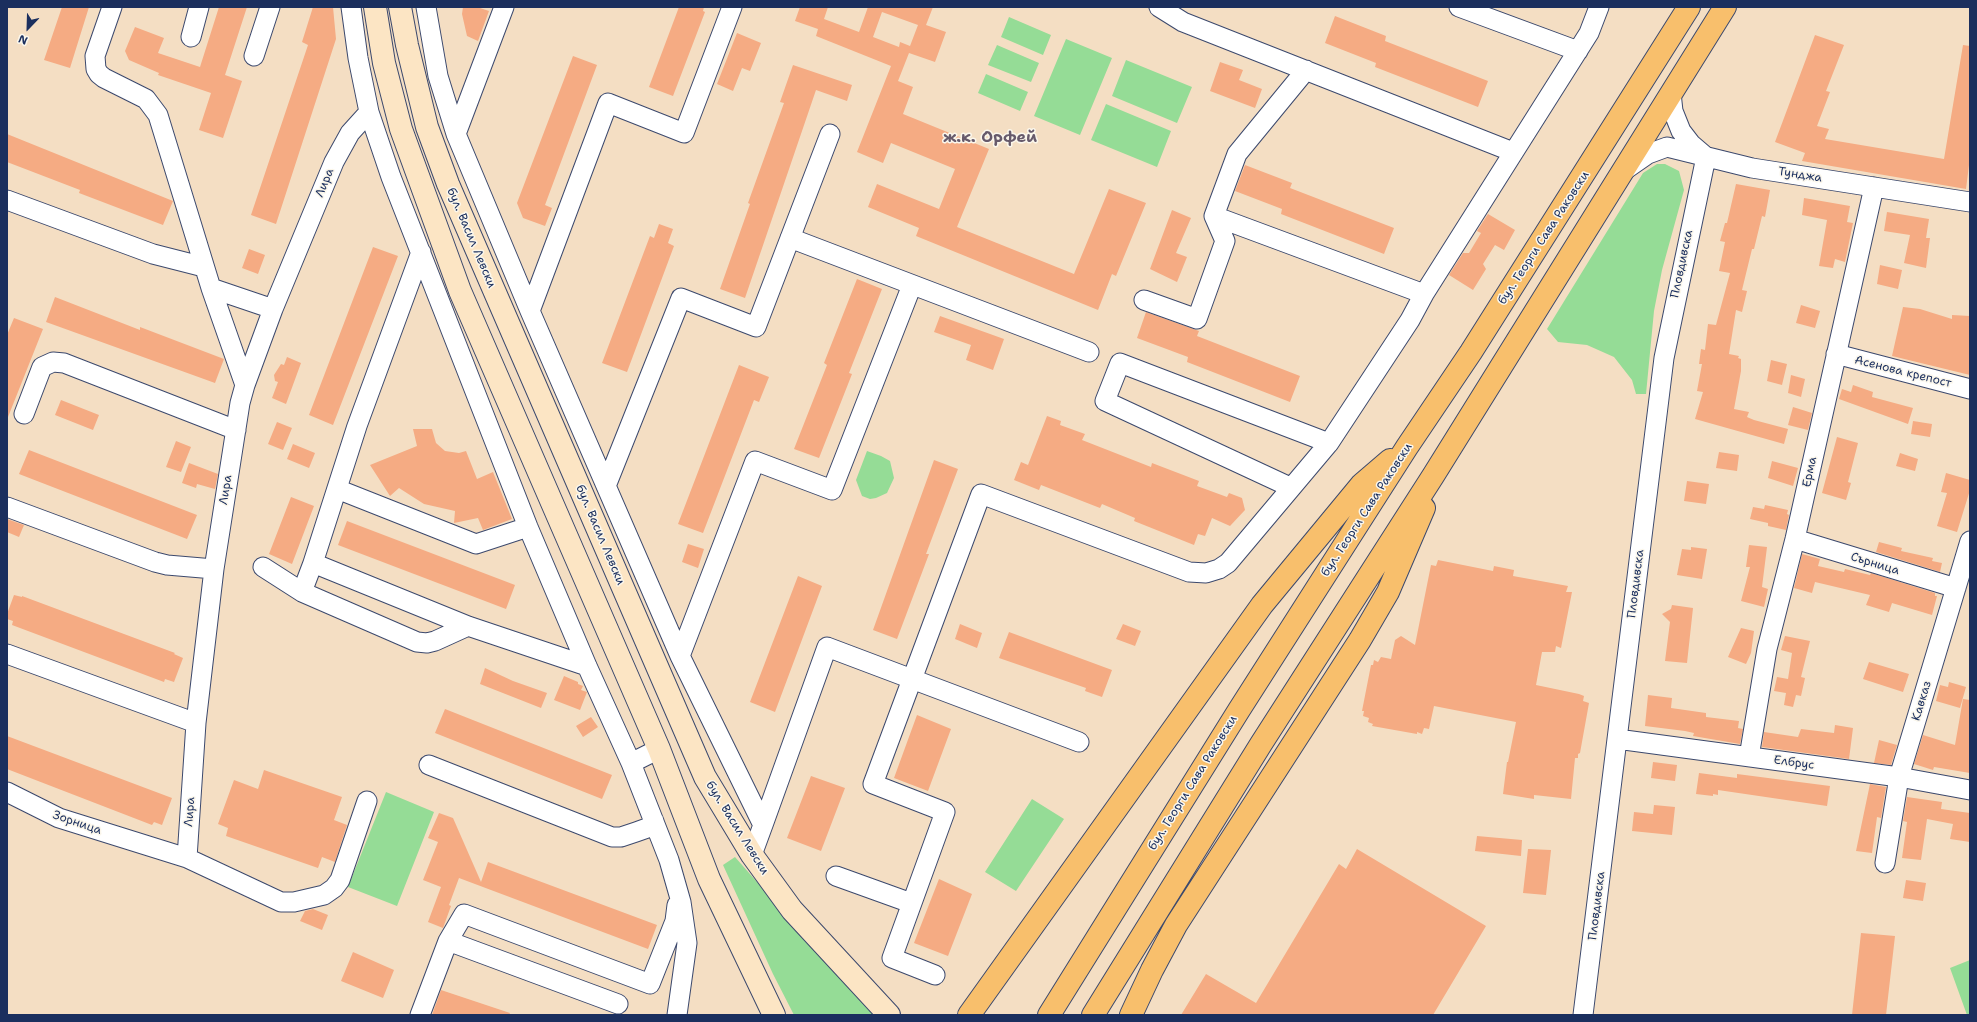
<!DOCTYPE html>
<html>
<head>
<meta charset="utf-8">
<style>
  body { margin:0 }
  #map { position:relative; width:1977px; height:1022px; overflow:hidden; background:#f4dec3; font-family:"Shantell Sans",sans-serif }
  canvas { display:block }
  .frame { position:absolute; inset:0; border:8px solid #1b2f5e; pointer-events:none }
  .north { position:absolute; left:8px; top:8px; width:40px; height:40px; -webkit-text-stroke:3px #fbf7ec; paint-order:stroke; rotate:203deg; font-size:11px; font-weight:700; line-height:16px; text-align:center; color:#1b2f5e }
  .north::after { content:''; display:block; margin:auto; width:14px; height:18px; background:#1b2f5e; clip-path:polygon(50% 0,100% 100%,50% 72%,0 100%) }
</style>
</head>
<body>
<div id="map">
<canvas width="1977" height="1022"></canvas>
<div class="frame"></div>
<div class="north">N</div>
</div>
<script>
const context = document.querySelector('canvas').getContext('2d');
context.lineJoin = 'round';
function fill(path, color) {
  context.fillStyle = color;
  context.fill(path, 'evenodd');
}
function shape(rows) {
  const path = new Path2D();
  for (const r of rows) {
    path.moveTo(r[0], r[1]);
    for (let i = 2; i < r.length; i += 2) path.lineTo(r[i], r[i + 1]);
  }
  return path;
}
function strokePath(path, color, width, dash) {
  context.strokeStyle = color;
  context.lineWidth = width;
  context.lineCap = dash ? 'butt' : 'round';
  context.setLineDash(dash || []);
  context.stroke(path);
}
function label(font, color, halo, rows, align = 'center') {
  context.font = font + ' "Shantell Sans",sans-serif';
  context.lineWidth = 3;
  context.setLineDash([]);
  context.textBaseline = 'middle';
  context.strokeStyle = halo;
  context.fillStyle = color;
  for (const [text, x, y, turn = 0] of rows) {
    context.save();
    context.translate(x, y);
    context.rotate((+turn || 0) * Math.PI / 180);
    context.textAlign = isNaN(turn) ? turn : align;
    if (halo) context.strokeText(text, 0, 0);
    context.fillText(text, 0, 0);
    context.restore();
  }
}
const green = shape([
  [1009,17,1051,35,1043,55,1001,37],
  [1066,39,1112,58,1080,135,1034,116],
  [997,45,1039,63,1031,82,988,65],
  [1126,60,1192,87,1177,123,1112,96],
  [986,74,1028,92,1020,111,978,93],
  [1106,104,1171,131,1157,167,1091,140],
  [1657,164,1665,164,1679,171,1684,190,1662,270,1654,311,1646,394,1636,394,1632,380,1614,357,1587,345,1558,342,1547,329,1643,173],
  [867,451,881,456,890,461,894,478,887,493,876,498,870,499,862,496,856,480],
  [386,792,434,812,397,906,348,887],
  [1032,799,1064,819,1016,891,985,872],
  [735,857,874,1015,794,1015,773,974,723,865],
  [1970,960,1970,1015,1967,1015,1950,968]
]);
const building = shape([
  [62,7,89,7,70,68,44,60],
  [219,7,247,7,225,75,242,81,223,138,199,130,211,93,158,75,159,73,129,60,125,51,135,27,164,38,158,53,200,67],
  [313,7,333,7,336,39,276,224,251,215,308,45,302,42],
  [463,7,477,7,489,11,478,41,467,36,462,14],
  [679,7,704,7,703,11,705,12,673,96,649,87],
  [800,7,828,7,824,19,859,32,868,7,933,7,926,25,946,32,935,62,909,53,898,81,913,87,903,114,989,149,957,227,1074,274,1109,189,1146,203,1116,276,1112,274,1098,310,916,236,919,228,868,207,877,184,939,209,955,169,891,143,883,163,857,152,891,66,816,36,818,29,795,21],
  [882,12,918,25,910,46,900,42,899,47,873,37],
  [1335,16,1386,36,1385,41,1488,81,1478,107,1375,67,1376,63,1325,43],
  [737,33,761,43,750,71,742,68,733,91,717,84],
  [1815,35,1844,45,1826,91,1830,92,1817,126,1829,129,1825,139,1944,159,1963,45,1970,46,1970,157,1966,189,1802,161,1805,153,1775,142],
  [573,56,597,65,545,205,552,208,545,226,523,218,517,203],
  [1220,62,1243,70,1239,80,1262,89,1255,108,1210,91],
  [793,65,852,85,847,101,816,90,745,298,720,289,750,204,748,203,784,103,780,102],
  [7,134,173,201,163,225,79,193,80,190,7,162],
  [1245,165,1292,183,1290,188,1394,228,1384,254,1281,214,1282,209,1235,191],
  [1736,184,1770,190,1765,217,1762,216,1754,249,1752,249,1742,290,1747,291,1742,312,1736,310,1729,354,1739,356,1738,358,1741,359,1741,371,1734,409,1749,412,1747,417,1754,420,1788,429,1784,444,1695,419,1703,392,1697,391,1702,364,1699,364,1701,349,1705,350,1708,324,1716,325,1730,273,1719,271,1725,242,1720,241,1725,223,1727,223],
  [1804,198,1850,206,1847,222,1853,223,1845,262,1835,259,1833,268,1819,266,1827,220,1802,215],
  [1172,210,1191,218,1176,253,1187,257,1177,282,1150,269],
  [1887,212,1929,219,1926,238,1930,238,1926,268,1904,263,1910,235,1884,231],
  [1488,214,1515,230,1504,250,1495,245,1483,264,1486,269,1473,290,1449,275,1463,253,1469,253,1481,233,1477,231],
  [659,224,673,229,668,243,674,246,627,372,602,363,650,236,654,238],
  [373,247,398,256,333,425,309,415],
  [249,249,265,255,258,274,242,268],
  [1880,265,1902,270,1898,289,1877,284],
  [857,279,882,289,849,373,852,374,819,458,794,449,827,365,824,363],
  [55,297,140,330,140,327,224,359,215,383,46,322],
  [1801,305,1820,311,1815,328,1796,323],
  [1903,307,1920,309,1952,319,1952,315,1970,316,1970,375,1892,356],
  [1146,312,1199,331,1197,336,1300,376,1290,402,1187,362,1188,357,1137,338],
  [940,316,1004,339,993,370,966,360,971,345,934,332],
  [14,318,43,329,8,417,7,335],
  [287,357,301,363,286,404,272,398,278,382,275,381,274,375,281,364,284,365],
  [1771,360,1787,364,1782,385,1767,381],
  [739,365,769,377,759,402,754,400,703,533,678,524],
  [1791,375,1805,379,1801,397,1788,393],
  [1853,385,1873,392,1872,397,1913,408,1908,424,1839,399,1842,389,1851,392],
  [61,400,99,415,93,430,55,415],
  [1793,407,1812,413,1808,430,1788,425],
  [1047,416,1061,421,1060,425,1085,434,1082,440,1151,467,1152,463,1199,481,1197,486,1227,497,1229,493,1242,498,1245,510,1230,526,1212,518,1205,536,1198,534,1194,545,1134,521,1135,518,1102,504,1100,508,1041,485,1039,490,1014,480,1021,462,1028,465],
  [1913,421,1932,424,1930,437,1911,434],
  [277,422,292,428,283,450,268,444],
  [413,429,432,429,436,443,445,451,459,453,466,451,477,479,493,472,512,519,483,530,478,518,454,523,455,511,424,504,399,488,390,496,370,465,417,446],
  [1837,437,1858,443,1848,482,1851,483,1846,500,1822,493],
  [176,441,191,447,181,472,166,467],
  [293,444,315,453,309,468,287,459],
  [29,450,197,515,187,539,19,474],
  [1719,452,1739,455,1737,471,1716,468],
  [1900,453,1918,459,1915,471,1896,466],
  [934,460,958,469,926,554,929,554,897,639,873,630],
  [1772,461,1798,468,1793,486,1768,478],
  [189,463,218,474,215,489,197,484,196,488,182,483],
  [1946,473,1970,480,1970,490,1957,532,1937,526,1947,493,1941,492],
  [1687,481,1709,484,1706,504,1684,501],
  [291,497,314,506,292,564,269,554],
  [1765,505,1788,510,1787,514,1789,515,1786,530,1768,526,1768,523,1750,519,1753,507,1764,509],
  [7,519,24,525,19,537,7,532],
  [347,521,515,585,506,609,338,545],
  [1879,542,1902,548,1901,551,1933,558,1932,561,1942,563,1940,572,1876,552],
  [688,544,704,549,698,568,682,562],
  [1749,545,1767,547,1762,587,1768,589,1764,607,1741,601,1750,567,1746,567],
  [1691,547,1707,549,1702,579,1677,575,1682,549,1691,550],
  [1802,554,1820,559,1818,566,1844,572,1845,569,1870,575,1871,573,1935,593,1935,596,1937,596,1932,615,1892,603,1889,612,1866,605,1870,595,1815,582,1812,593,1794,588],
  [1438,560,1493,571,1494,566,1514,570,1513,576,1568,586,1566,592,1572,592,1561,648,1556,646,1555,652,1542,652,1536,685,1579,694,1584,696,1583,701,1589,703,1580,753,1578,754,1578,758,1575,758,1571,799,1534,795,1534,799,1503,794,1507,762,1508,762,1516,722,1434,706,1429,729,1424,728,1422,734,1417,732,1417,734,1372,726,1373,724,1368,722,1369,718,1363,716,1364,711,1362,711,1371,665,1373,665,1374,660,1378,662,1381,657,1391,659,1395,640,1401,636,1415,645,1431,565,1436,566],
  [798,576,822,586,775,712,750,702],
  [14,595,22,597,22,596,175,653,174,654,183,658,174,682,165,679,164,682,12,625,13,621,7,619,7,614],
  [1672,605,1693,608,1687,663,1665,661,1670,622,1662,614,1671,609],
  [960,624,982,633,977,648,955,639],
  [1123,624,1141,631,1135,646,1116,639],
  [1741,628,1754,631,1751,653,1746,664,1728,657],
  [1009,632,1112,670,1102,697,1085,691,1086,688,999,658],
  [1785,636,1810,641,1801,677,1805,678,1801,696,1796,695,1793,707,1784,705,1786,693,1774,691,1777,677,1788,679,1792,653,1781,650],
  [1869,662,1909,674,1903,692,1863,679],
  [485,668,513,681,547,693,541,708,480,684],
  [564,676,578,682,578,684,583,686,581,690,587,692,580,710,554,700],
  [1949,682,1966,687,1960,708,1936,701,1940,685,1948,687],
  [1648,695,1672,698,1671,708,1706,713,1706,717,1739,721,1738,728,1743,729,1740,744,1693,736,1694,733,1685,731,1645,726],
  [1963,699,1970,700,1970,773,1934,767,1933,770,1914,764,1923,735,1955,745],
  [445,709,612,775,602,799,435,733],
  [917,715,951,729,928,791,894,778],
  [591,717,598,727,583,737,576,726],
  [1835,725,1853,728,1849,759,1762,747,1764,732,1798,737,1801,729,1834,733],
  [7,736,172,798,162,825,154,822,152,825,7,769],
  [1879,740,1897,745,1891,765,1874,763],
  [1653,762,1677,765,1675,781,1651,778],
  [264,770,342,797,334,820,347,825,335,862,322,857,318,868,226,836,228,828,218,824,234,780,258,789],
  [1699,773,1737,778,1737,774,1830,786,1827,806,1718,790,1718,795,1713,794,1713,796,1696,794],
  [811,776,845,788,821,851,787,838],
  [1870,784,1886,787,1881,818,1877,817,1872,853,1856,851],
  [1907,797,1942,802,1941,809,1970,813,1970,842,1950,839,1953,824,1927,819,1921,860,1902,858,1907,822,1903,821],
  [1654,805,1675,807,1672,835,1632,831,1634,812,1653,814],
  [439,813,453,818,481,882,488,862,657,925,648,949,459,878,449,905,451,906,443,928,428,922,441,887,423,880,438,842,428,838],
  [1477,836,1522,840,1521,856,1475,851],
  [1357,849,1486,926,1433,1015,1181,1015,1206,974,1256,1003,1339,864,1346,869],
  [1528,849,1551,850,1546,895,1523,893],
  [939,879,972,894,948,956,914,943],
  [1906,880,1926,883,1923,901,1903,898],
  [313,909,328,915,322,930,300,921,305,911],
  [1861,933,1895,936,1886,1015,1852,1015],
  [353,952,394,970,383,998,341,981],
  [441,990,510,1013,509,1015,432,1015]
]);
const minor = shape([
  [112,7,95,56,96,69,99,74,104,78,146,99,158,115,211,288,245,385],
  [351,7,358,58,369,112,391,177,528,527,587,666,631,763,669,860,681,902,687,943,677,1015],
  [426,7,438,76,456,134,530,311,680,656,763,825,752,855],
  [1159,7,1183,22,1513,152],
  [1459,7,1578,51],
  [191,37,199,7],
  [254,56,270,7],
  [1671,93,1673,111,1681,131,1691,144,1705,156],
  [456,134,504,7],
  [1625,170,1648,154,1667,147,1752,168,1970,202],
  [7,200,153,254,204,267],
  [1214,216,1424,294],
  [790,238,1089,352],
  [211,288,273,309],
  [1144,300,1197,319,1225,241,1214,216,1237,154,1306,70],
  [530,311,608,103,684,133,732,7],
  [1836,354,1970,389],
  [24,414,42,367,53,362,64,363,236,430],
  [606,486,681,298,756,327,830,134],
  [1290,487,1105,401,1120,363,1329,443],
  [337,489,476,544,528,527],
  [7,507,155,562,167,565,214,569],
  [1795,539,1956,588],
  [313,563,357,426,421,252],
  [263,567,302,592,417,642,427,643,435,641,468,626],
  [302,592,313,563,468,626,587,666],
  [7,654,196,723],
  [680,656,755,461,832,490,912,285],
  [1617,739,1899,777,1970,790],
  [1749,757,1767,649,1795,539,1874,187],
  [631,763,659,749],
  [429,765,612,837,621,837,636,832,650,827,654,821],
  [7,792,59,818,187,858,196,723,214,569,240,403,245,385,273,309,334,162,350,133,369,112],
  [763,825,827,647,1079,742],
  [187,858,281,902,294,902,324,895,334,888,340,880,367,801],
  [1885,863,1899,777,1970,541],
  [836,876,911,903],
  [448,941,618,1004],
  [935,975,892,958,945,812,873,784,981,494,1189,572,1206,573,1219,569,1228,563,1329,443,1410,320,1424,294,1589,33,1599,7],
  [420,1015,448,941,464,914,650,984,675,921,677,905],
  [1583,1015,1664,358,1706,157]
]);
const secondary = shape([
  [375,7,384,63,401,129,460,291,659,749,709,879,774,1015],
  [400,7,407,45,427,127,448,184,705,777,752,855,792,910,889,1015]
]);
const primary = shape([
  [969,1015,1262,605,1362,484,1390,460],
  [1049,1015,1239,710,1407,447,1471,352,1689,7],
  [1093,1015,1261,744,1433,476,1725,7],
  [1131,1015,1152,970,1176,925,1360,640,1388,592,1424,508]
]);
const streetNames = [
  ["Тунджа",1800,175,9],
  ["Лира",325,183,-68],
  ["бул. Васил Левски",471,238,67],
  ["бул. Георги Сава Раковски",1544,238,-57],
  ["Пловдивска",1682,264,-78],
  ["Асенова крепост",1903,372,14],
  ["Ерма",1810,472,-78],
  ["Лира",226,490,-81],
  ["бул. Георги Сава Раковски",1367,510,-57],
  ["бул. Васил Левски",600,535,67],
  ["Сърница",1875,564,17],
  ["Пловдивска",1636,584,-83],
  ["Кавказ",1922,701,-73],
  ["Елбрус",1794,763,8],
  ["бул. Георги Сава Раковски",1193,783,-58],
  ["Лира",190,812,-86],
  ["Зорница",77,823,19],
  ["бул. Васил Левски",737,828,58],
  ["Пловдивска",1597,906,-83]
];
const districtNames = [
  ["ж.к. Орфей",990,138]
];
fill(green, '#95dc96');
fill(building, '#f5ab83');
strokePath(minor, '#3c496d', 21);
strokePath(secondary, '#3c496d', 24);
strokePath(primary, '#3c496d', 24);
strokePath(minor, '#fff', 19);
strokePath(secondary, '#fce5c4', 22);
strokePath(primary, '#f8bf6c', 22);
label('12px', '#1b2f5e', '#fbf7ec', streetNames);
label('bold 16px', '#675a6b', '#fbf7ec', districtNames);
</script>
</body>
</html>
